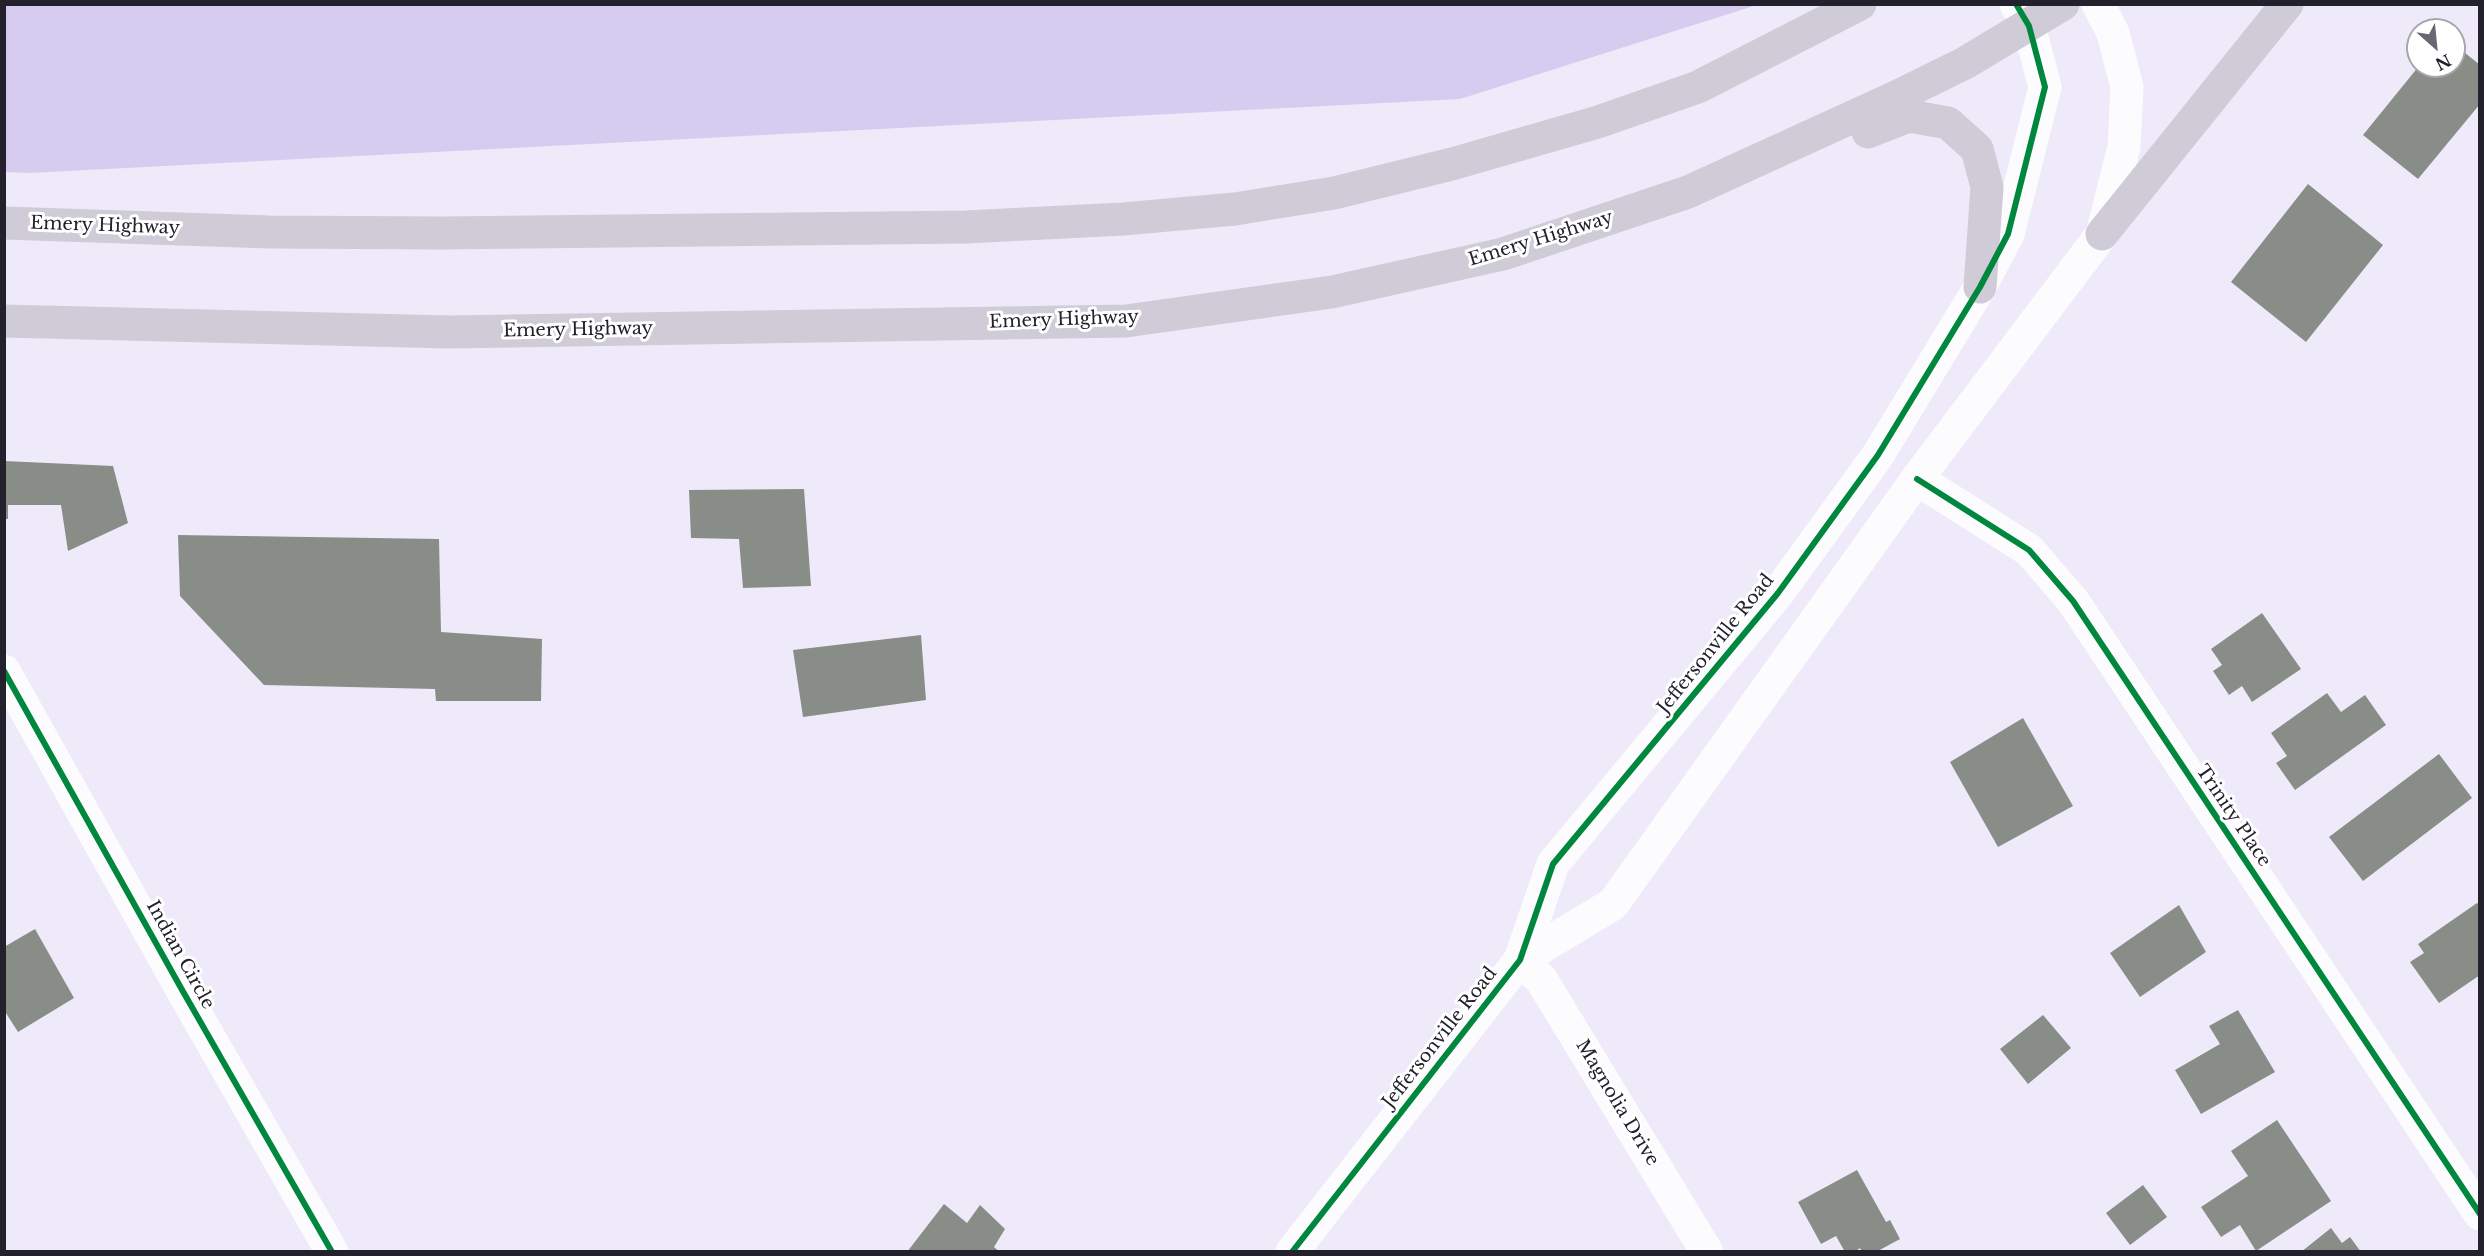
<!DOCTYPE html>
<html>
<head>
<meta charset="utf-8">
<style>
  body { margin:0 }
  #map { position:relative; width:2484px; height:1256px; overflow:hidden; background:#eeeaf9; font-family:"Libre Baskerville",serif }
  canvas { display:block }
  .frame { position:absolute; inset:0; border:6px solid #23212b; pointer-events:none }
  .north { position:absolute; left:2406px; top:18px; width:60px; height:60px; box-sizing:border-box; background:#fff; border:2px solid #a7a6aa; border-radius:50%; rotate:153deg; font-size:16px; font-weight:700; line-height:24px; text-align:center; color:#23212b }
  .north::after { content:''; display:block; margin:auto; width:21px; height:27px; background:#6a6773; clip-path:polygon(50% 0,100% 100%,50% 72%,0 100%) }
</style>
</head>
<body>
<div id="map">
<canvas width="2484" height="1256"></canvas>
<div class="frame"></div>
<div class="north">N</div>
</div>
<script>
const context = document.querySelector('canvas').getContext('2d');
context.lineJoin = 'round';
function fill(path, color) {
  context.fillStyle = color;
  context.fill(path, 'evenodd');
}
function shape(rows) {
  const path = new Path2D();
  for (const r of rows) {
    path.moveTo(r[0], r[1]);
    for (let i = 2; i < r.length; i += 2) path.lineTo(r[i], r[i + 1]);
  }
  return path;
}
function strokePath(path, color, width, dash) {
  context.strokeStyle = color;
  context.lineWidth = width;
  context.lineCap = dash ? 'butt' : 'round';
  context.setLineDash(dash || []);
  context.stroke(path);
}
function label(font, color, halo, rows, align = 'center') {
  context.font = font + ' "Libre Baskerville",serif';
  context.lineWidth = 6;
  context.setLineDash([]);
  context.textBaseline = 'middle';
  context.strokeStyle = halo;
  context.fillStyle = color;
  for (const [text, x, y, turn = 0] of rows) {
    context.save();
    context.translate(x, y);
    context.rotate((+turn || 0) * Math.PI / 180);
    context.textAlign = isNaN(turn) ? turn : align;
    if (halo) context.strokeText(text, 0, 0);
    context.fillText(text, 0, 0);
    context.restore();
  }
}
const green = shape([
  [5,4,1757,4,1757,5,1460,99,29,173,5,172]
]);
const building = shape([
  [2454,44,2480,65,2480,104,2418,179,2363,135,2419,66,2454,66],
  [2308,184,2383,245,2306,342,2231,282],
  [4,461,113,466,128,523,68,551,61,505,8,505,8,519,4,519],
  [804,489,811,586,743,588,739,539,691,538,689,490],
  [178,535,439,539,441,632,542,639,541,701,436,701,435,689,264,685,180,596],
  [2262,613,2301,669,2252,702,2242,686,2229,695,2213,671,2222,665,2211,649],
  [921,635,926,700,803,717,793,650],
  [2327,693,2341,712,2365,695,2386,725,2295,790,2276,763,2287,756,2271,733],
  [2023,718,2073,806,1998,847,1950,762],
  [2439,754,2472,798,2363,881,2329,837],
  [2477,903,2480,906,2480,975,2439,1003,2410,962,2424,953,2418,944],
  [2179,905,2206,952,2140,997,2110,953],
  [35,929,74,998,18,1032,4,1010,4,947],
  [2238,1010,2275,1072,2201,1114,2175,1070,2220,1044,2209,1026],
  [2043,1015,2071,1048,2028,1084,2000,1049],
  [2277,1120,2331,1201,2256,1251,2240,1225,2221,1237,2201,1207,2248,1176,2231,1151],
  [1857,1170,1886,1222,1890,1220,1900,1239,1876,1252,1862,1252,1860,1248,1855,1252,1845,1252,1836,1236,1821,1244,1798,1202],
  [2143,1185,2167,1217,2130,1245,2106,1213],
  [944,1204,967,1223,980,1205,1005,1229,994,1247,1000,1252,907,1252],
  [2331,1228,2342,1243,2350,1237,2361,1252,2301,1252]
]);
const street = shape([
  [1917,479,2029,550,2073,601,2480,1214],
  [4,671,181,988,332,1252],
  [1520,960,1541,979,1707,1252]
]);
const secondary = shape([
  [1520,960,1613,904,1917,479,2102,234,2124,147,2127,87,2113,33,2098,4],
  [1292,1252,1520,960,1553,864,1778,593,1878,455,1980,287,2008,234,2045,87,2029,26,2016,4]
]);
const highway = shape([
  [1868,132,1909,116,1948,123,1977,149,1987,187,1980,287],
  [4,223,270,232,442,233,966,227,1123,219,1235,209,1334,193,1452,164,1598,122,1698,87,1860,4],
  [2102,234,2287,4],
  [4,321,449,332,1126,321,1332,292,1503,254,1688,192,1896,97,1965,63,2063,4]
]);
const cycleway = shape([
  [1917,479,2029,550,2073,601,2480,1214],
  [4,671,181,988,332,1252],
  [1292,1252,1520,960,1553,864,1778,593,1878,455,1980,287,2008,234,2045,87,2029,26,2016,4]
]);
const streetNames = [
  ["Emery Highway",105,226,2],
  ["Emery Highway",1541,239,-17],
  ["Emery Highway",1064,320,-2],
  ["Emery Highway",578,330,-1],
  ["Jeffersonville Road",1716,644,-51],
  ["Trinity Place",2233,816,56],
  ["Indian Circle",180,955,61],
  ["Jeffersonville Road",1440,1038,-52],
  ["Magnolia Drive",1617,1103,59]
];
fill(green, '#d6ccef');
fill(building, '#898d88');
strokePath(street, '#fcfcfe', 33);
strokePath(secondary, '#fcfcfe', 33);
strokePath(highway, '#cfcbd7', 33);
strokePath(cycleway, '#00873e', 6);
label('18px', '#23212b', '#fff', streetNames);
</script>
</body>
</html>
